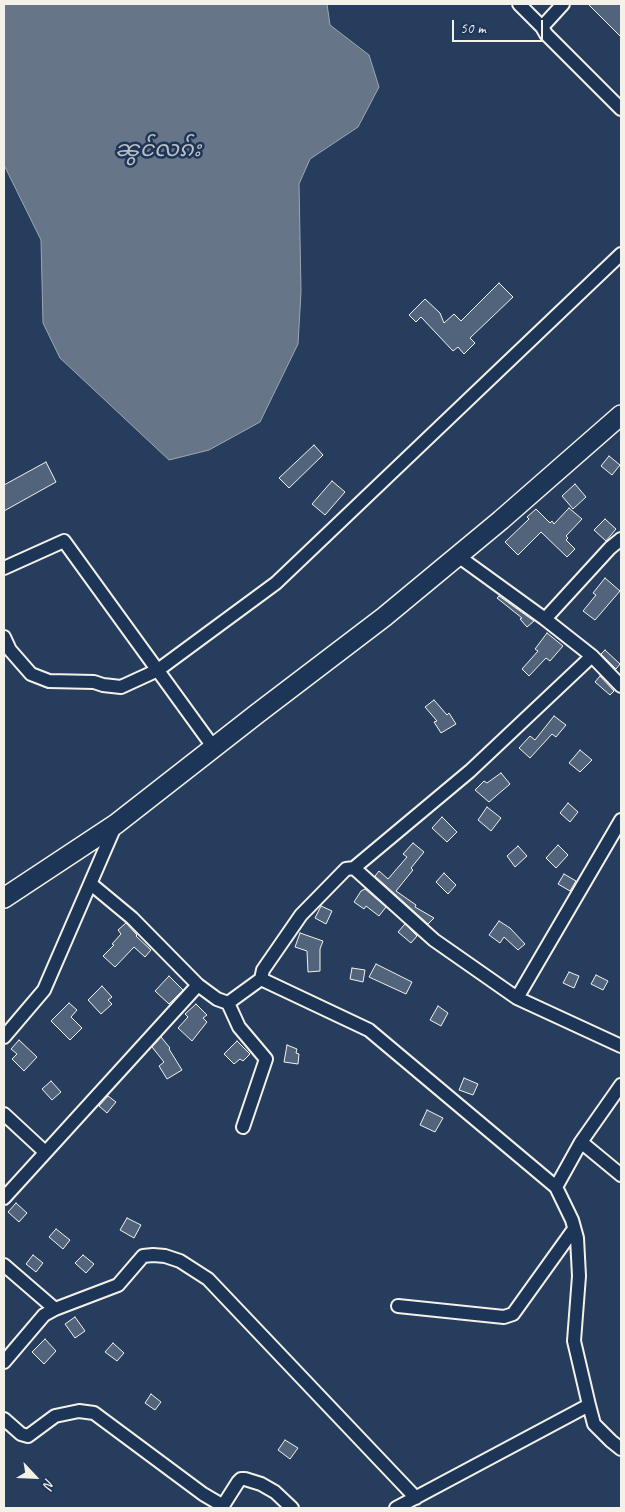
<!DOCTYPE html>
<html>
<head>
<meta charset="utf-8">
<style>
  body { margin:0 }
  #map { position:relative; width:625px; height:1512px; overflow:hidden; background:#263d5d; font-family:Caveat,sans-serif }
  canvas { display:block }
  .frame { position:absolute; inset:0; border:5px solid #f4f1e8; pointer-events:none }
  .north { position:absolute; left:10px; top:1452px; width:50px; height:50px; -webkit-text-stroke:4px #1d3557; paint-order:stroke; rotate:115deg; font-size:14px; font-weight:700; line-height:20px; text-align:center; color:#f4f1e8 }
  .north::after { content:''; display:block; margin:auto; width:18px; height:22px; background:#f4f1e8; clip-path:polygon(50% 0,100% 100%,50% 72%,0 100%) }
  .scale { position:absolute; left:452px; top:20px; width:91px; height:22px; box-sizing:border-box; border:2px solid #f4f1e8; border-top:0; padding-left:6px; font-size:15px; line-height:18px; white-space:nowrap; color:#f4f1e8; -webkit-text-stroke:4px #1d3557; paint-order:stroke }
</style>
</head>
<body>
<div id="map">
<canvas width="625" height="1512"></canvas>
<div class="frame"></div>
<div class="north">N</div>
<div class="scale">50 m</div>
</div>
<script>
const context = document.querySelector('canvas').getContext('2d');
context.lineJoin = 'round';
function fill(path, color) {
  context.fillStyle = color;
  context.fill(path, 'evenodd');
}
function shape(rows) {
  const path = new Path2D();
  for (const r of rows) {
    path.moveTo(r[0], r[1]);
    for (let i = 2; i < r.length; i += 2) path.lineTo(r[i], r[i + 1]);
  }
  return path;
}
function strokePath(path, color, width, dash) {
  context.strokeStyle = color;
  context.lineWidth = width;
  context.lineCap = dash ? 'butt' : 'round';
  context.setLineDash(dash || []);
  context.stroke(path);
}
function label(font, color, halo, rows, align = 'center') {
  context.font = font + ' Caveat,"Noto Sans Myanmar",sans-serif';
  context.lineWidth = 5;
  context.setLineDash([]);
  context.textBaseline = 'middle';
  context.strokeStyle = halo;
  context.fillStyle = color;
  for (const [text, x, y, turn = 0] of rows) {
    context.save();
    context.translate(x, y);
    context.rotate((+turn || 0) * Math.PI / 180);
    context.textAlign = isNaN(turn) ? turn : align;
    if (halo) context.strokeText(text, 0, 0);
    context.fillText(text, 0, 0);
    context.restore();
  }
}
const water = shape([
  [4,4,327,4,330,25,369,55,379,87,358,127,310,159,299,184,301,292,298,344,260,422,209,450,169,460,60,358,43,323,41,240,4,165,4,4]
]);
const building = shape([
  [588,4,621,4,621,37,588,4],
  [499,283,513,297,470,338,475,343,464,354,458,347,453,351,421,317,416,322,409,315,425,299,440,313,444,323,454,314,461,321,499,283],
  [314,445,323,455,289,488,279,478,314,445],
  [609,456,620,465,612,475,601,466,609,456],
  [46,462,56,482,4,511,4,485,46,462],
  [332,481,345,492,325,515,312,504,332,481],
  [575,484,586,497,573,509,562,496,575,484],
  [569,508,582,519,566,536,568,538,566,540,575,549,567,557,541,532,518,555,505,542,529,519,527,517,536,509,550,523,552,521,554,524,569,508],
  [605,519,616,529,606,541,594,530,605,519],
  [605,578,620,591,595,620,583,611,596,595,593,593,605,578],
  [499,596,534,621,527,627,520,619,522,618,497,598,499,596],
  [547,633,563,646,550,661,546,658,529,676,522,669,538,651,535,649,547,633],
  [605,650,620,664,616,669,601,654,605,650],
  [600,676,614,691,610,695,595,682,600,676],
  [434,700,447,715,449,713,456,724,441,733,434,722,437,721,425,707,434,700],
  [554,716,566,725,556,737,552,734,530,758,519,748,530,736,535,740,554,716],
  [580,750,592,760,580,772,569,763,580,750],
  [501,773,510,784,489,802,475,790,484,781,487,783,501,773],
  [568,803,578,812,570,822,560,813,568,803],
  [487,807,501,818,491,831,478,820,487,807],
  [442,817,457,832,447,842,432,828,442,817],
  [413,843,424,852,411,868,413,870,396,891,416,905,415,907,434,918,428,924,375,876,379,871,388,879,407,857,403,854,413,843],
  [558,845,568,855,556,868,546,858,558,845],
  [518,846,527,856,515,867,507,856,518,846],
  [444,873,456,885,448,894,436,882,444,873],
  [564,874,576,881,570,891,558,884,564,874],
  [365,889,386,907,379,916,366,906,364,909,354,902,361,891,365,889],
  [321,906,332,911,326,924,315,918,321,906],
  [499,921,510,928,525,944,518,950,504,937,500,943,489,935,499,921],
  [126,923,137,935,136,936,151,950,145,957,134,947,115,967,103,956,114,945,112,944,121,934,118,930,126,923],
  [405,924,417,936,411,943,398,932,405,924],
  [300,933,323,941,320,949,320,971,308,972,307,951,295,947,300,933],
  [376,964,412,982,406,994,369,977,376,964],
  [352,968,365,970,363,982,350,979,352,968],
  [569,972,579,976,574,988,563,983,569,972],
  [596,975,608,981,603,990,591,984,596,975],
  [169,976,183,990,169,1004,155,991,169,976],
  [102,986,112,997,108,1000,112,1004,101,1014,88,1000,102,986],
  [69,1003,77,1010,71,1017,82,1028,70,1040,51,1021,69,1003],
  [196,1004,207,1015,203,1018,207,1022,192,1041,178,1028,188,1017,185,1014,196,1004],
  [438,1006,448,1013,441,1026,430,1020,438,1006],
  [161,1037,170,1048,169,1049,182,1070,167,1079,159,1066,164,1062,152,1047,161,1037],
  [19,1040,37,1057,24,1071,12,1059,17,1054,11,1049,19,1040],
  [237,1041,250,1054,243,1061,240,1059,234,1064,224,1054,237,1041],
  [287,1045,297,1049,296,1053,299,1054,298,1064,284,1062,287,1045],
  [464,1078,478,1084,473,1095,459,1090,464,1078],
  [51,1081,61,1092,52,1100,42,1089,51,1081],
  [108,1096,116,1102,107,1113,99,1106,108,1096],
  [427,1110,443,1118,435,1132,420,1125,427,1110],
  [16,1203,27,1213,19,1222,8,1212,16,1203],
  [127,1218,141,1225,134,1238,120,1230,127,1218],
  [56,1229,70,1240,63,1249,49,1237,56,1229],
  [33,1255,43,1263,36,1272,26,1264,33,1255],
  [83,1255,94,1264,86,1273,75,1263,83,1255],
  [75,1317,85,1331,75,1338,65,1324,75,1317],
  [45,1339,56,1351,44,1364,32,1352,45,1339],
  [113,1343,124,1353,117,1361,105,1352,113,1343],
  [151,1394,161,1402,155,1410,145,1403,151,1394],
  [285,1440,298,1448,290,1459,278,1450,285,1440]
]);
const minor = shape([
  [519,4,542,27,546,34,621,109],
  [542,27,563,4],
  [458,556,545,619,592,656,621,686],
  [4,568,64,541,214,748],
  [545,619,610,548,621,539],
  [4,637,10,650,31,674,49,681,94,682,103,685,121,687,158,670,276,583,621,254],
  [354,868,434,940,517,998,621,1046],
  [91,884,132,918,198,985,217,999,228,1003,261,979,263,970,301,915,346,869,354,868,470,771,592,656],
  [261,979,369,1030,556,1187,572,1220,577,1238,579,1276,574,1341,589,1405,594,1424,611,1441,621,1449],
  [517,998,621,820],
  [228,1003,239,1027,266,1059,243,1127],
  [4,1037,44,990,116,824],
  [4,1114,45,1152],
  [581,1142,621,1175],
  [556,1187,581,1142,621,1085],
  [4,1198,198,985],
  [4,1265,55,1309],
  [398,1306,504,1317,513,1314,574,1229],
  [4,1362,44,1315,55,1309,118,1285,143,1256,153,1255,165,1256,180,1261,208,1279,416,1498],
  [4,1419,21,1434,28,1436,55,1416,79,1411,94,1413,203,1494,220,1504,224,1504,238,1482,241,1479,245,1479,261,1484,275,1492,292,1508],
  [396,1508,589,1405]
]);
const secondary = shape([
  [4,898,116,824,258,713,384,617,501,520,621,415]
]);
const waterNames = [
  ["ၼွင်လၵ်း",158,150]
];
fill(water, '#677588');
strokePath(water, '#9fa7ae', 1);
fill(building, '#52647b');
strokePath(building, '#f4f1e8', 1);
strokePath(minor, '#f4f1e8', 16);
strokePath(secondary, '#f4f1e8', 22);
strokePath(minor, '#1d3557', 12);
strokePath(secondary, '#1d3557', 19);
label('italic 22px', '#bcbfc2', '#1d3557', waterNames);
</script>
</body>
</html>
